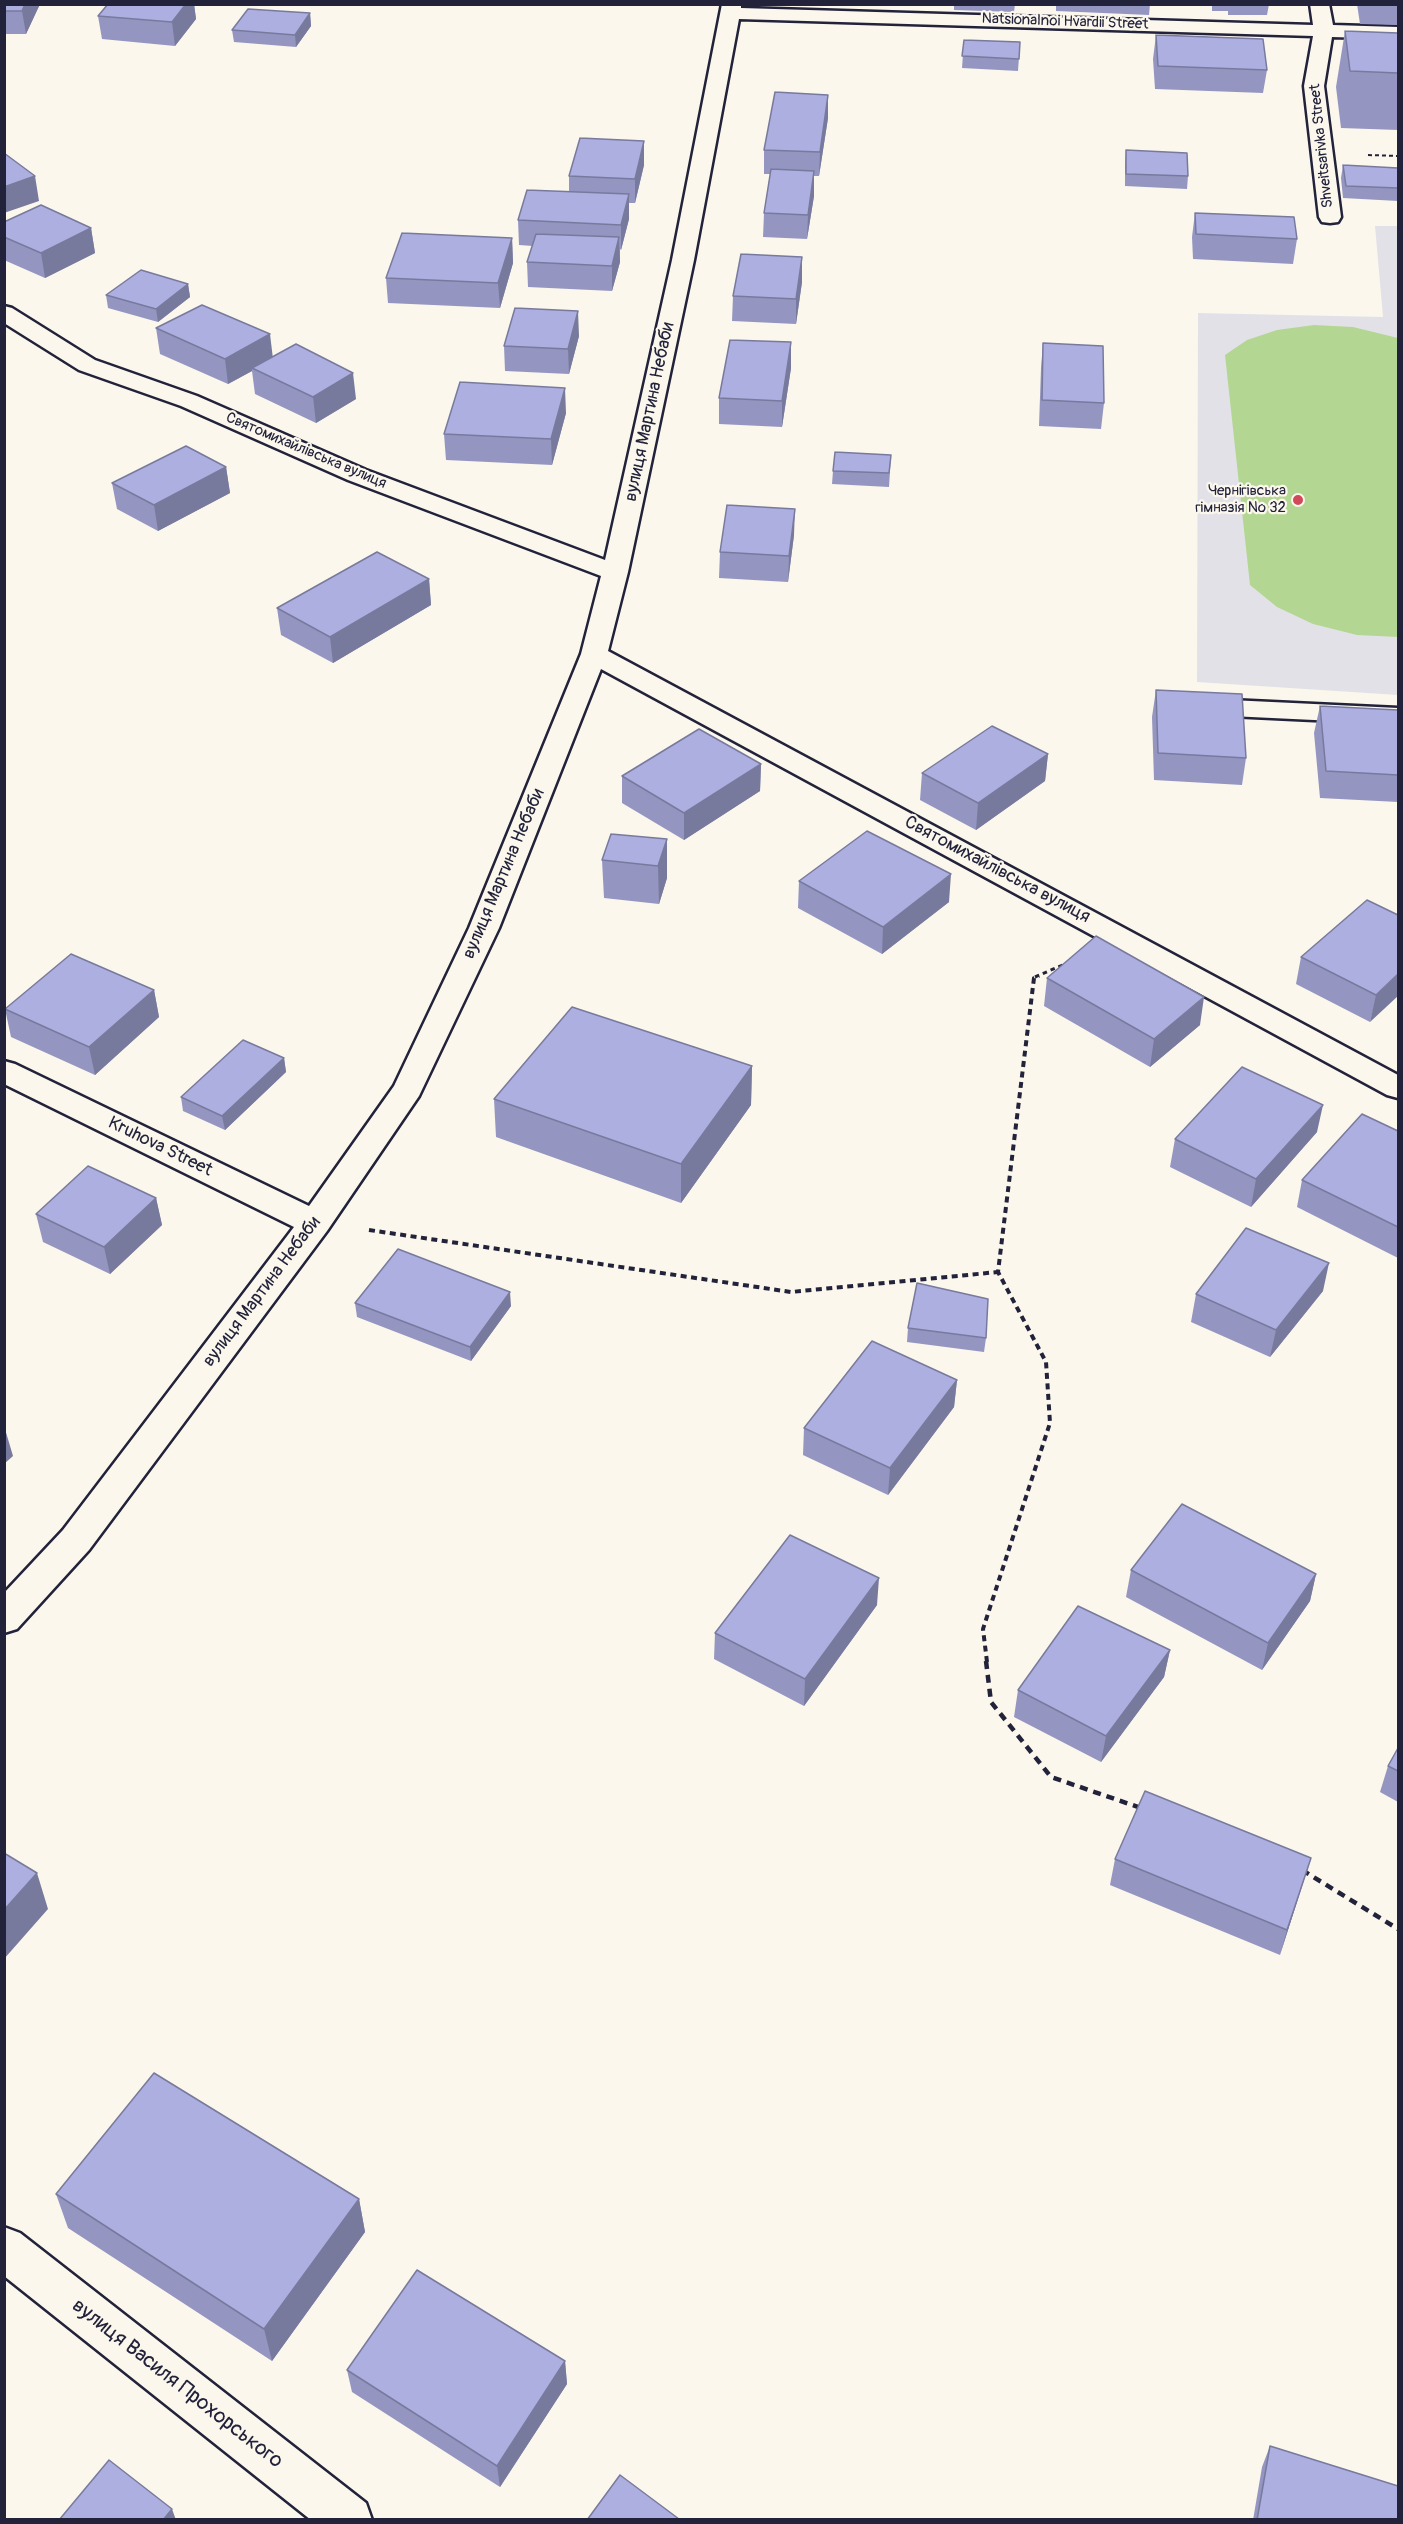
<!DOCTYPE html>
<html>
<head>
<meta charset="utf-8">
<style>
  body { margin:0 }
  #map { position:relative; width:1403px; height:2524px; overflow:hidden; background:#fbf7ec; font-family:Pangolin,sans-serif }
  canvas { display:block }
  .frame { position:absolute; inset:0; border:6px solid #22223b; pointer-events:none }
</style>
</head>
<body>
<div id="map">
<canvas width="1403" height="2524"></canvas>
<div class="frame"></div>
</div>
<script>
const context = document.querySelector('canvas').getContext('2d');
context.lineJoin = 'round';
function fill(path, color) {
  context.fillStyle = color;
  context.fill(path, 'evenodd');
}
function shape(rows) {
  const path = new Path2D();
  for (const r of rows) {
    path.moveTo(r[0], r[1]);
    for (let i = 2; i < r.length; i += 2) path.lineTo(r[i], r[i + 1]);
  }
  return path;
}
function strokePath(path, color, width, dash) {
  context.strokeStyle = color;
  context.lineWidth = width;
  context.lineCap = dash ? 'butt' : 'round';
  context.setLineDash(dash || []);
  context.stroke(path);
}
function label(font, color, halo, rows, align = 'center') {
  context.font = font + ' Pangolin,sans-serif';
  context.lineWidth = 4.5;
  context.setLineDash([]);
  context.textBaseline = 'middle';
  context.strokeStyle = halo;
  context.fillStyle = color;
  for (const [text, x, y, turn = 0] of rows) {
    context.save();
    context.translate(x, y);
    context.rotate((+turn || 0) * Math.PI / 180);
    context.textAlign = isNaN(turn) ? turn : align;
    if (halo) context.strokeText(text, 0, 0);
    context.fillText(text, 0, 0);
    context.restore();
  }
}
const built = shape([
  [1375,226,1398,226,1398,695,1197,682,1198,313,1383,317]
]);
const green = shape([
  [1314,325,1353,327,1398,338,1398,637,1357,635,1313,624,1277,607,1250,585,1225,355,1247,340,1277,330]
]);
const pathFar3 = shape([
  [1368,155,1398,156]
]);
const pathFar2 = shape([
  [1035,977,1065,964]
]);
const pathFar1 = shape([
  [369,1230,791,1292,998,1272],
  [987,1662,983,1629,1050,1423,1046,1362,998,1272,1034,978,1039,976]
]);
const path = shape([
  [986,1661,991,1702,1051,1777,1141,1808],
  [1302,1870,1398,1929]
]);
const minor = shape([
  [722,4,741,4,741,8,1313,25,1310,4,1329,4,1333,25,1398,27,1398,39,1332,37,1324,86,1341,217,1338,222,1330,223,1322,222,1319,217,1304,86,1313,36,739,19,694,260,628,572,608,651,1398,1075,1398,1098,1387,1095,601,669,499,928,419,1096,327,1231,89,1550,17,1629,4,1633,4,1593,63,1530,294,1227,4,1084,4,1061,15,1064,309,1206,394,1086,469,928,581,654,601,576,348,480,181,406,79,370,4,323,4,306,12,308,95,360,197,396,366,470,605,560,672,260,722,4],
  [1209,699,1398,708,1398,724,1209,715,1200,713,1196,707,1200,701,1209,699],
  [4,2227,20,2233,366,2503,372,2520,311,2520,4,2276,4,2227]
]);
const wall = shape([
  [4,4,40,4,26,34,4,34],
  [108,4,194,4,196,19,175,46,102,39,98,16],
  [954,4,1015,4,1014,12,954,10],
  [1056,4,1150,4,1149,15,1056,11],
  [1212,4,1269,4,1267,15,1228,15,1228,11,1212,11],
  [1357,4,1398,4,1398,25,1360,24],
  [310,13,311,26,296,47,234,42,232,30],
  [1345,31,1398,33,1398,130,1341,128,1336,87],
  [1156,35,1267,70,1263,93,1155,89,1153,59],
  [964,40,1020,42,1018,71,962,68],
  [828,118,819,176,814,176,814,196,807,239,763,237,764,213,770,174,764,174,764,150],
  [1126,150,1188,176,1187,189,1125,186,1125,163],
  [644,165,635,203,629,203,629,219,621,250,620,249,620,262,612,291,528,287,527,262,533,246,519,245,518,220,569,192,569,176],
  [1343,165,1398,168,1398,201,1343,198,1341,178],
  [1195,213,1297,239,1293,264,1193,259,1192,237],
  [4,222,91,228,95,253,45,278,4,260],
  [512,238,513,263,500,308,388,303,386,278],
  [802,282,796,324,732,321,733,296],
  [188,284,190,297,158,322,108,308,106,295],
  [156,328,272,357,356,399,316,423,255,394,252,371,228,384,160,354],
  [579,336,569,374,505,371,504,346],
  [791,342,791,368,782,427,719,424,719,398],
  [1043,343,1104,403,1101,429,1039,426,1041,368],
  [566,413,552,465,446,460,444,434],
  [891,455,889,487,832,484,833,471],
  [226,467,230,493,158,531,117,509,112,483],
  [794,535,788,582,719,578,720,552],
  [429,579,431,605,333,663,281,635,277,608],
  [1156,690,1246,758,1242,785,1154,780,1152,717],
  [1320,706,1398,710,1398,802,1320,798,1314,733],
  [1048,754,1045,781,976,830,920,800,922,773],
  [761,764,760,791,684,840,622,803,622,776],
  [667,839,667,878,659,904,604,898,602,860],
  [799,881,949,902,882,954,798,908],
  [1398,915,1370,1022,1296,984,1301,957],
  [1047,978,1200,1025,1150,1067,1044,1006],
  [154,990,159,1017,95,1075,11,1037,5,1009],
  [284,1058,286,1072,225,1130,183,1111,181,1097],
  [752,1066,751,1105,681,1203,496,1137,494,1099],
  [1398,1131,1398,1258,1297,1207,1302,1180],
  [1317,1132,1251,1207,1170,1167,1175,1139],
  [156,1198,162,1225,110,1274,43,1242,36,1214],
  [1323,1291,1270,1357,1191,1322,1196,1294],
  [355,1303,511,1306,471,1361,357,1317],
  [908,1328,986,1338,984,1352,907,1342],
  [957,1380,954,1407,888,1495,803,1455,804,1428],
  [1131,1570,1316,1574,1310,1601,1262,1670,1126,1597],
  [877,1605,804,1706,714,1659,715,1633],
  [1170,1650,1164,1677,1101,1762,1014,1717,1018,1690],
  [1398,1748,1398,1802,1380,1792,1388,1766],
  [1311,1858,1280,1955,1110,1885,1115,1859],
  [56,2194,359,2199,365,2232,272,2361,68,2228],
  [565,2361,567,2384,500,2487,352,2392,347,2370],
  [1270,2446,1398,2520,1253,2520,1262,2467]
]);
const shadedWall = shape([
  [25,4,40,4,26,34,22,11],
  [186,4,194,4,196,19,175,46,172,22],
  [310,13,311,26,296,47,295,35],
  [828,95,828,118,819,176,820,152],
  [644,141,644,165,635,203,635,179],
  [814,171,814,196,807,239,808,215],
  [35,176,39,201,4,213,4,187],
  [629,194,629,219,621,250,621,225],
  [91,228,95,253,45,278,41,253],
  [619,237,620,262,612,291,612,266],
  [512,238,513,263,500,308,498,283],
  [802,257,802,282,796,324,796,299],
  [188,284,190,297,158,322,156,309],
  [578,311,579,336,569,374,568,349],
  [270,334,273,359,252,368,252,371,228,384,225,359],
  [791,342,791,368,782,427,782,401],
  [353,373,356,399,316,423,313,397],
  [565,388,566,413,552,465,551,439],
  [226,467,230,493,158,531,154,505],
  [795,509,794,535,788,582,789,556],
  [429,579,431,605,333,663,330,637],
  [1048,754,1045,781,976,830,978,803],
  [761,764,760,791,684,840,684,813],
  [667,839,667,878,659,904,658,866],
  [951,874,949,902,882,954,883,927],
  [1398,974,1398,996,1370,1022,1376,995],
  [154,990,159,1017,95,1075,89,1047],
  [1204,997,1200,1025,1150,1067,1154,1039],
  [284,1058,286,1072,225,1130,222,1116],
  [752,1066,751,1105,681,1203,681,1164],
  [1323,1105,1317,1132,1251,1207,1256,1179],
  [156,1198,162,1225,110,1274,104,1247],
  [1329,1263,1323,1291,1270,1357,1276,1330],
  [510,1292,511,1306,471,1361,470,1347],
  [957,1380,954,1407,888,1495,890,1468],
  [5,1429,13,1456,4,1464,4,1430],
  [1316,1574,1310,1601,1262,1670,1268,1643],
  [879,1578,877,1605,804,1706,805,1679],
  [1170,1650,1164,1677,1101,1762,1106,1736],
  [1311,1858,1303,1883,1280,1955,1287,1930],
  [37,1873,48,1909,4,1959,4,1910],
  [359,2199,365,2232,272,2361,264,2329],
  [565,2361,567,2384,500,2487,497,2466],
  [172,2509,176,2520,163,2520]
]);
const building = shape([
  [4,4,25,4,22,11,4,11,4,4],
  [108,4,186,4,172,22,98,16,108,4],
  [248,9,310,13,295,35,232,30,248,9],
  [1345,31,1398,33,1398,73,1350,71,1345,31],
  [1156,35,1263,39,1267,70,1158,66,1156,35],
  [964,40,1020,42,1019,59,962,56,964,40],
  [775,92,828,95,820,152,764,150,775,92],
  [580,138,644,141,635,179,569,176,580,138],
  [1126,150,1187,153,1188,176,1126,174,1126,150],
  [4,153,35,176,4,187,4,153],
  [1343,165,1398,168,1398,188,1346,186,1343,165],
  [771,169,814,171,808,215,764,213,771,169],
  [527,190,629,194,621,225,518,220,527,190],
  [41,205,91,228,41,253,4,237,4,222,41,205],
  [1195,213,1294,217,1297,239,1196,234,1195,213],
  [402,233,512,238,498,283,386,278,402,233],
  [536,234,619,237,612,266,527,262,536,234],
  [741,254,802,257,796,299,733,296,741,254],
  [141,270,188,284,156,309,106,295,141,270],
  [202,305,270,334,225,359,156,328,202,305],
  [515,308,578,311,568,349,504,346,515,308],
  [730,340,791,342,782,401,719,398,730,340],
  [1043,343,1103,346,1104,403,1042,400,1043,343],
  [296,344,353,373,313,397,252,368,296,344],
  [460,382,565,388,551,439,444,434,460,382],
  [186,446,226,467,154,505,112,483,186,446],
  [835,452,891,455,889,473,833,471,835,452],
  [727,505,795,509,789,556,720,552,727,505],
  [377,552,429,579,330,637,277,608,377,552],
  [1156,690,1242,694,1246,758,1158,753,1156,690],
  [1320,706,1398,710,1398,775,1326,771,1320,706],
  [992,726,1048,754,978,803,922,773,992,726],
  [699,729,761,764,684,813,622,776,699,729],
  [867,831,951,874,883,927,799,881,867,831],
  [611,834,667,839,658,866,602,860,611,834],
  [1367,900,1398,915,1398,974,1376,995,1301,957,1367,900],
  [1096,936,1204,997,1154,1039,1047,978,1096,936],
  [71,954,154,990,89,1047,5,1009,71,954],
  [572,1007,752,1066,681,1164,494,1099,572,1007],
  [243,1040,284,1058,222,1116,181,1097,243,1040],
  [1242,1067,1323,1105,1256,1179,1175,1139,1242,1067],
  [1362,1114,1398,1131,1398,1227,1302,1180,1362,1114],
  [88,1166,156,1198,104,1247,36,1214,88,1166],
  [1246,1228,1329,1263,1276,1330,1196,1294,1246,1228],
  [398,1249,510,1292,470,1347,355,1303,398,1249],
  [917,1283,988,1299,986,1338,908,1328,917,1283],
  [872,1341,957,1380,890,1468,804,1428,872,1341],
  [1182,1504,1316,1574,1268,1643,1131,1570,1182,1504],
  [790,1535,879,1578,805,1679,715,1633,790,1535],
  [1078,1606,1170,1650,1106,1736,1018,1690,1078,1606],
  [1398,1748,1398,1771,1388,1766,1398,1748],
  [1145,1791,1311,1858,1287,1930,1115,1859,1145,1791],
  [4,1853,37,1873,4,1910,4,1853],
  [154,2073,359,2199,264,2329,56,2194,154,2073],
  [417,2270,565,2361,497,2466,347,2370,417,2270],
  [1270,2446,1398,2486,1398,2520,1257,2520,1270,2446],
  [109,2460,172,2509,163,2520,59,2520,109,2460],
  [620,2475,679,2519,678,2520,587,2520,620,2475]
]);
const markers = [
  [1298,500,6,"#d1495b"]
];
const farStreetnames = [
  ["Natsionalnoi Hvardii Street",1065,22,2],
  ["Shveitsarivka Street",1322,146,-96],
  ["Святомихайлівська вулиця",306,451,23]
];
const farPoinames = [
  ["Чернігівська",1286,491],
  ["гімназія № 32",1286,508]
];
const streetNames = [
  ["вулиця Мартина Небаби",650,412,-78],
  ["Святомихайлівська вулиця",997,870,28],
  ["вулиця Мартина Небаби",504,874,-67],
  ["Kruhova Street",160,1147,26],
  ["вулиця Мартина Небаби",262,1292,-53]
];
const nearStreetnames = [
  ["вулиця Василя Прохорського",177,2384,38]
];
fill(built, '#e3e1e8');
fill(green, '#b3d792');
strokePath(minor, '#22223b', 5);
strokePath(pathFar3, '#22223b', 2, [4, 3]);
strokePath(pathFar2, '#22223b', 3, [4.5, 4]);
strokePath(pathFar1, '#22223b', 4, [6, 4.5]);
strokePath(path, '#22223b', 4.5, [8, 6]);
fill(minor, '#fbf7ec');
fill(wall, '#9496c1');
fill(shadedWall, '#787a9d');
fill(building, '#acafe0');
strokePath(building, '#787a9d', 1.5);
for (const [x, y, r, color] of markers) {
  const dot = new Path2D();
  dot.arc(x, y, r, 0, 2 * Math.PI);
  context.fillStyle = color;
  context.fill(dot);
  strokePath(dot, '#fbf7ec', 2);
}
label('15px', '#22223b', '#fbf7ec', farStreetnames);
label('15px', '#22223b', '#fbf7ec', farPoinames, 'right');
label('18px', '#22223b', '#fbf7ec', streetNames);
label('21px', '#22223b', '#fbf7ec', nearStreetnames);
</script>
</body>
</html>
